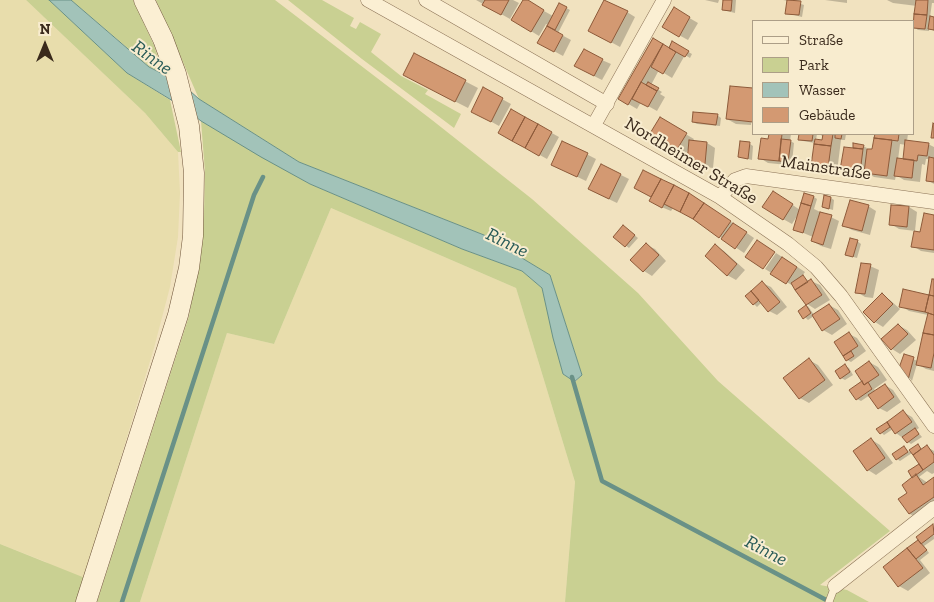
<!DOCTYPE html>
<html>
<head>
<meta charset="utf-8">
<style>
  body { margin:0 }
  #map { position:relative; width:934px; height:602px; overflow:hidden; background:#f1e2bf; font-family:"Zilla Slab",serif }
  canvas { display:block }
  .legend { position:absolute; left:752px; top:20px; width:162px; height:115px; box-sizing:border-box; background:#f8eccf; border:1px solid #ac9e87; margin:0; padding:6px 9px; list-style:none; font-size:15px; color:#3a2a1c }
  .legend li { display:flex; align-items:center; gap:10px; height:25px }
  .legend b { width:25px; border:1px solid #ac9e87 }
  .north { position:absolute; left:20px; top:20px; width:50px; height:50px; -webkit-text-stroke:4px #f8eccf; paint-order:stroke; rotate:0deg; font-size:14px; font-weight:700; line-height:20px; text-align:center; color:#3a2a1c }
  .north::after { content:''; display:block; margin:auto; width:18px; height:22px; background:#3a2a1c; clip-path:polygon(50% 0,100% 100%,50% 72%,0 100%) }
</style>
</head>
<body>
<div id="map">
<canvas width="934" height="602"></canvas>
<ul class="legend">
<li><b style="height:6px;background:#fbefd3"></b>Straße</li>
<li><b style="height:14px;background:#c9d092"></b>Park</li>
<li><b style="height:14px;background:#a2c3b9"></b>Wasser</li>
<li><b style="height:14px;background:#d39972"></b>Gebäude</li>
</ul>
<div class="north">N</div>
</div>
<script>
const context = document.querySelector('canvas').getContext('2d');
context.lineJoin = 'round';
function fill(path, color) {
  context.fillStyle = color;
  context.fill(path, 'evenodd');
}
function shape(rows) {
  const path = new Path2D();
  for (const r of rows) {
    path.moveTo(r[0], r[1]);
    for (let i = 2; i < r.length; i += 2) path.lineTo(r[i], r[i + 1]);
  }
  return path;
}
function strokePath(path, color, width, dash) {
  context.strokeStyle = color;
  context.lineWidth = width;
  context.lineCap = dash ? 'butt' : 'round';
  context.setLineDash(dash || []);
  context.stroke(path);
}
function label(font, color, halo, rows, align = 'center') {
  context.font = font + ' "Zilla Slab",serif';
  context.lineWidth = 4;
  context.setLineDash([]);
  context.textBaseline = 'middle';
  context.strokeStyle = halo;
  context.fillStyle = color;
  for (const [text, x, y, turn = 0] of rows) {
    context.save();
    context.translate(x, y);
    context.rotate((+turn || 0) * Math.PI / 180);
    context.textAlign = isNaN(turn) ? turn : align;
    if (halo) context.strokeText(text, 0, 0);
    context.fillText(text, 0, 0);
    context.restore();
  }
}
const farmland = shape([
  [0,0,26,0,145,113,178,152,180,193,178,237,170,287,154,348,77,602,46,562,29,602,46,562,0,544],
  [331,208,516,288,575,482,565,602,140,602,227,333,274,344]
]);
const green = shape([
  [26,0,49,0,127,73,170,100,181,152,178,152,145,113],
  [71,0,133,0,154,45,163,73,150,67],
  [156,0,275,0,432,120,532,199,638,293,718,381,890,531,820,585,847,590,869,602,565,602,575,482,516,288,331,208,274,344,227,333,140,602,97,602,189,316,197,270,204,212,205,172,201,121,310,184,462,249,522,271,542,288,563,374,572,380,574,383,582,375,550,275,484,235,299,162,199,99],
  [288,0,322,0,354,18,350,26,356,29,360,22,381,34,371,52,401,76,428,90,425,94,461,114,454,128,362,59],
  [0,544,85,578,77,602,0,602]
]);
const water = shape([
  [49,0,71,0,149,67,181,83,199,99,299,162,484,235,550,275,582,375,573,383,572,380,563,374,553,338,542,288,522,271,462,249,310,184,261,157,201,121,186,109,127,73,49,0]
]);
const shadow = shape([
  [476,0,513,0,519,3,510,19],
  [524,0,553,16,559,4,570,10,558,33,571,40,563,56,539,43,548,25,546,24,539,36,513,20],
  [705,0,719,0,718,3],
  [724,0,736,0,735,13,723,10],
  [783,0,792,0,792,1,804,5,802,17,786,13,788,1],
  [825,0,847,0,847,3],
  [887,0,934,0,934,3,932,3,930,17,934,18,934,31,929,28,929,31,918,30,914,27,917,6,893,3],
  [674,9,698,23,688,40,664,27],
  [627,12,635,17,620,47,598,35],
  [653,40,669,49,673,43,692,54,690,58,685,55,672,78,659,70,651,85,662,92,660,94,665,97,657,111,641,102,637,109,620,99],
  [415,55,478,88,468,108,417,82],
  [602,60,611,64,602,80,584,71],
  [484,89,511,104,499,126,472,111],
  [512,111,559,137,547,159,500,133],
  [717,115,721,118,720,126,697,124,693,122],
  [752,117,751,125,736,124,727,119],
  [660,119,694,139,693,141,707,143,715,148,713,168,697,166,688,161,690,146,685,155,651,135],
  [770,134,791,134,790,141,794,143,792,163,787,163,787,165,768,163,760,158,769,141],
  [800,134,817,134,816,140,823,141,824,137,819,134,846,134,845,140,841,140,837,172,821,170,812,165,815,143,803,141,799,139],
  [876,134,908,134,907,141,928,144,934,147,934,184,927,180,930,159,926,159,925,165,922,164,920,182,904,180,896,175,895,180,874,177,869,174,868,177,850,174,842,170,863,146,867,148,867,150,874,151],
  [900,144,906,145,904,160,898,160],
  [563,142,596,159,586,181,561,169],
  [750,144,753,146,752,160,740,157],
  [644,172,698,199,754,238,744,253,686,214,673,208,671,211,659,206,653,197,644,192],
  [621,175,629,179,617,203,598,194],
  [781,197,800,210,814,197,817,199,814,209,839,221,831,249,821,246,812,241,813,237,794,229,799,213,792,224,783,219],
  [831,198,834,200,833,210,823,207],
  [868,206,876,211,870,235,852,230,844,225],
  [909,207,917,212,915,231,899,229,891,224],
  [934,216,934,253,921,251,913,246],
  [627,229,638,238,629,248,625,245],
  [857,241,861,244,857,258,850,256],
  [646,245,655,249,666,261,652,276,644,271],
  [716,246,724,251,745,270,736,280,727,275],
  [776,253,805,272,802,276,809,282,811,281,820,285,830,300,815,309,807,304,795,287,765,269],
  [870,266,879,270,873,298,865,297,857,292],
  [934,281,934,371,926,369,917,364,912,381,901,368,904,356,918,361,928,315,909,311,901,306,930,296],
  [762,283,771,287,787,307,777,315,769,311,762,302,757,307,754,304],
  [882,295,890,300,900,309,883,327,875,322,865,312],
  [829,305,838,310,847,324,832,335,823,330,814,316,808,320,799,311,808,306,814,315],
  [898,325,907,330,916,340,900,354,892,349],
  [849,334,857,338,866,351,851,362,847,360,835,343],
  [809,360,818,365,833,385,809,403,800,398],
  [869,362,878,367,887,380,874,389,876,392,885,385,893,390,901,402,887,412,879,408,870,395,861,401,857,399],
  [845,366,849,368,853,375,845,380,841,378],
  [903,412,912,417,919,428,916,430,922,437,911,444,896,433,893,429,884,435,878,429],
  [872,440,880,445,893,463,876,475,868,470],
  [918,446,923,450,927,447,934,451,934,473,932,474,927,471,919,477,928,483,934,479,934,513,923,521,910,514,900,499,909,493,920,464,912,453,900,461,897,459,904,447,909,452],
  [933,526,934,539,924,546,929,553,920,560,930,573,908,591,899,586,884,567,920,540]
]);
const stream = shape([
  [572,377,602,481,830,602],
  [122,602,254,195,263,177]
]);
const building = shape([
  [485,0,509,0,501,15,482,5,485,0],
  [523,0,528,0,544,10,531,32,511,20,523,0],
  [604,0,628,11,611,43,588,31,604,0],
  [723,0,732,0,731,11,722,10,723,0],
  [787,0,801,1,799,15,785,14,787,0],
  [916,0,928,0,927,15,914,14,916,0],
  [559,3,567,7,555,30,547,26,559,3],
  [674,7,690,17,679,37,662,27,674,7],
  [914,14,927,15,925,29,913,28,914,14],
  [930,16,934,17,934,30,928,29,930,16],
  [547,26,563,35,554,52,537,43,547,26],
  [653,38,663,44,628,105,618,99,653,38],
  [672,41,689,51,685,57,669,48,672,41],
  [663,44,676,52,663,74,651,67,663,44],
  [584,49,603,59,594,76,574,66,584,49],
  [414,53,466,80,455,102,403,75,414,53],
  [641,82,657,91,648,107,632,99,641,82],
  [648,82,659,88,657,91,646,85,648,82],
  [730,86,753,88,753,122,726,119,730,86],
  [483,87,503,98,491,122,471,112,483,87],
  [511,109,525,117,512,141,498,133,511,109],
  [693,112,718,114,716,125,692,122,693,112],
  [525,117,538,124,525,148,512,141,525,117],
  [660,117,687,133,676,151,649,135,660,117],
  [933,123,934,124,934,138,931,138,933,123],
  [538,124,552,132,539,156,525,148,538,124],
  [769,134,782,134,779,161,758,159,761,138,768,139,769,134],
  [799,134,813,134,812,141,798,140,799,134],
  [823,134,833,134,831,146,814,144,815,139,822,140,823,134],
  [835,134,842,134,841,139,835,138,835,134],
  [875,134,899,134,898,141,874,138,875,134],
  [874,138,892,140,887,176,864,173,867,149,872,149,874,138],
  [781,139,791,140,788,162,779,161,781,139],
  [689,140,707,142,705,164,687,162,689,140],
  [905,140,929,143,927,156,918,155,917,161,903,159,905,140],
  [562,141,588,153,577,177,551,165,562,141],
  [740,141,750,142,748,159,738,157,740,141],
  [853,143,864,145,863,149,853,148,853,143],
  [814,144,831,146,828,168,811,166,814,144],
  [844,147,863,149,860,173,840,170,844,147],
  [929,157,934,158,934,182,926,181,929,157],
  [897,158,914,160,912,178,894,176,897,158],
  [601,164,621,174,609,199,588,189,601,164],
  [643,170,661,179,651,197,634,188,643,170],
  [661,179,674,185,662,208,649,201,661,179],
  [674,185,689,193,680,212,664,204,674,185],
  [773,191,793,204,783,220,762,207,773,191],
  [689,193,704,203,693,219,680,212,689,193],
  [804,193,814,196,811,206,801,203,804,193],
  [824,195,831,197,829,209,822,207,824,195],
  [850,200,869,205,862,231,842,226,850,200],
  [704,203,731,221,719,238,693,219,704,203],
  [801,203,811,206,803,233,793,230,801,203],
  [891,205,909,206,907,227,889,225,891,205],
  [820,212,832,215,823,245,811,241,820,212],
  [924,213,934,215,934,250,911,247,914,231,920,232,924,213],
  [733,223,747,232,735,249,721,239,733,223],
  [623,225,635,235,625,247,613,237,623,225],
  [850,238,858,240,853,257,845,255,850,238],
  [757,240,775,252,763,269,745,257,757,240],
  [646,243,659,255,643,272,630,260,646,243],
  [715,244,737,264,727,276,705,256,715,244],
  [782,257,797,267,786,284,770,274,782,257],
  [861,263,871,264,865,294,855,293,861,263],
  [803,275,808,282,795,290,791,283,803,275],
  [811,279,822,295,806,305,795,290,811,279],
  [932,279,934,279,934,296,929,295,932,279],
  [762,281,780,302,768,312,751,291,762,281],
  [903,289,929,295,925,312,899,307,903,289],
  [751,291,759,300,753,305,745,296,751,291],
  [882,293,893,304,874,323,863,312,882,293],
  [929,295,934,296,934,315,925,312,929,295],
  [829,304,840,319,822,331,812,315,829,304],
  [806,305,811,313,803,319,798,311,806,305],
  [928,313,934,315,934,335,923,333,928,313],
  [898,324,908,334,891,350,881,339,898,324],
  [849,332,858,346,843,356,834,342,849,332],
  [923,333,934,335,934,353,931,368,916,365,923,333],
  [851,351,854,356,846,361,843,356,851,351],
  [904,354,914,357,908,380,899,368,904,354],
  [809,358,825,380,799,399,783,378,809,358],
  [869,361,879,375,864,385,855,371,869,361],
  [845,364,850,372,840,379,835,371,845,364],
  [862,381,864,385,868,382,872,389,856,400,849,390,862,381],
  [885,384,894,397,878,409,868,395,885,384],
  [903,410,912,422,895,434,887,422,903,410],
  [887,422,890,427,880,434,876,429,887,422],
  [915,428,919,434,907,443,902,437,915,428],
  [871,438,885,458,867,471,853,451,871,438],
  [918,444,921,449,913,455,909,450,918,444],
  [927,445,934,455,934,462,923,470,913,455,927,445],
  [904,446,908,452,896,460,892,454,904,446],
  [919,464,923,470,912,478,908,471,919,464],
  [916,474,923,485,934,477,934,497,909,514,898,499,907,493,902,485,916,474],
  [933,524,934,534,921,544,916,537,933,524],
  [918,540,927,550,916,559,907,548,918,540],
  [907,548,923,568,898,587,883,567,907,548]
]);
const lane = shape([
  [829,602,835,586]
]);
const street = shape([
  [368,0,720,197,788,244,816,267,841,296,934,426],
  [426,0,607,104],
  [594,125,664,0],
  [720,197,735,180,746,176,934,202],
  [835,586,934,508]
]);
const secondary = shape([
  [86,602,178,315,189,268,193,236,194,173,189,126,176,74,163,39,144,0]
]);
const streetNames = [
  ["Nordheimer Straße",691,161,31],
  ["Mainstraße",826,168,8]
];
const waterNames = [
  ["Rinne",152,58,36],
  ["Rinne",507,243,26],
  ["Rinne",766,551,28]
];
fill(farmland, '#e8ddac');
fill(green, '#c9d092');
fill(water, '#a2c3b9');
strokePath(water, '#699187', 1);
fill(shadow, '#0003');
strokePath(stream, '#699187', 4.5);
fill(building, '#d39972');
strokePath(building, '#8d5a3a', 1);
strokePath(lane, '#8b7256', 8);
strokePath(street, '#8b7256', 15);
strokePath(secondary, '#6d5339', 21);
strokePath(lane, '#fbefd3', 7);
strokePath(street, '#fbefd3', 14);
strokePath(secondary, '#fbefd3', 20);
label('18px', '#3a2a1c', '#f8eccf', streetNames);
label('italic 19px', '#295b57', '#f8eccf', waterNames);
</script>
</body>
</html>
